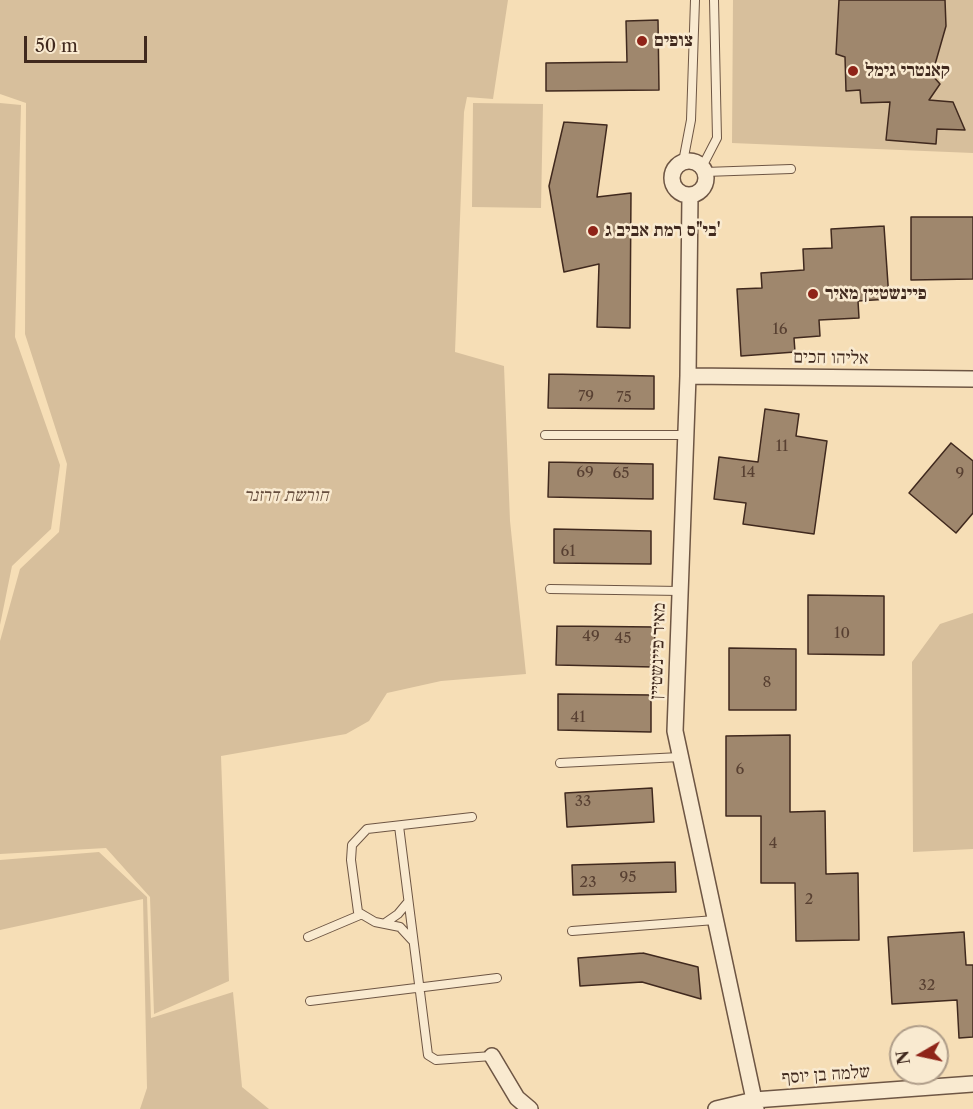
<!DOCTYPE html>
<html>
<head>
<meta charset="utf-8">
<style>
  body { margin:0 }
  #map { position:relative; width:973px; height:1109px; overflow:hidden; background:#f6deb6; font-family:"Libre Caslon Text",serif }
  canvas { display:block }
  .north { position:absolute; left:889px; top:1025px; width:60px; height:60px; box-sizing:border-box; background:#f9ead0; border:2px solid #af9d89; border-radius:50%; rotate:261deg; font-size:16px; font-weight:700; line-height:24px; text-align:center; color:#40291e }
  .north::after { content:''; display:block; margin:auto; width:21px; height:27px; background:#8f2418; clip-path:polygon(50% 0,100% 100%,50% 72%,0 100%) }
  .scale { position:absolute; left:24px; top:36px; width:123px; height:27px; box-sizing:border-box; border:3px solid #40291e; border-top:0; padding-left:8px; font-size:18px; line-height:21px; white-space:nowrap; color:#40291e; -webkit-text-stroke:4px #f9ead0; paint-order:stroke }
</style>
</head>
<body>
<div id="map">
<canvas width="973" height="1109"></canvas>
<div class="north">N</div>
<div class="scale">50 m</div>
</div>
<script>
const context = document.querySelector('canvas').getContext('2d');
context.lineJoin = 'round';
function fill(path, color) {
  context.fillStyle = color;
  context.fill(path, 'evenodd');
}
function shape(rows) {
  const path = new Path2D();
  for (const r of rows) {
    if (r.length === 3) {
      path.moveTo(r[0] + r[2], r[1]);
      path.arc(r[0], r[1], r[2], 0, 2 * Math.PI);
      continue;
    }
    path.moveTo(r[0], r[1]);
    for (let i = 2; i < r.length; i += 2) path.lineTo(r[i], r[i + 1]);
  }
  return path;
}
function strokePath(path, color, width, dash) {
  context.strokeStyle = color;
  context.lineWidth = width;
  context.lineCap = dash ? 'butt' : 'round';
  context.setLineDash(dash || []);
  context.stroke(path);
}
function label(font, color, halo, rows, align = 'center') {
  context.font = font + ' "Libre Caslon Text","Frank Ruhl Libre",serif';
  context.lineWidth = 5;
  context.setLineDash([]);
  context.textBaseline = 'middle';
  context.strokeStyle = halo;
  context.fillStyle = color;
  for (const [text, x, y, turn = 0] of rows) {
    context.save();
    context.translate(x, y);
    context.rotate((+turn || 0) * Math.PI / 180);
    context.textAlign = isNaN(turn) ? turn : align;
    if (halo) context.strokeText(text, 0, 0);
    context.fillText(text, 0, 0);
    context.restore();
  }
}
const green = shape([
  [0,0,508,0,493,99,467,97,464,112,455,352,504,366,510,521,526,674,441,681,387,693,369,721,346,734,221,756,229,981,154,1014,150,897,106,848,0,854,0,641,20,569,59,532,67,464,25,334,26,103,0,94],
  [733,0,973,0,973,153,732,143],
  [0,103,21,105,15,337,60,465,51,529,12,566,0,625],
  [473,103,543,104,541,208,472,207],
  [973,613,973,849,913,852,912,662,940,624],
  [99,852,147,897,151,1018,233,992,242,1087,269,1109,140,1109,147,1088,143,899,0,930,0,860]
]);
const building = shape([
  [839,0,945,0,946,26,932,75,940,84,929,100,953,102,965,130,937,129,936,144,886,140,890,102,861,103,860,90,846,91,845,57,836,54,839,0],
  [658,20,659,90,546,91,546,63,627,62,626,21,658,20],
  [564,122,607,125,597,197,631,193,630,328,597,327,599,264,564,272,549,186,564,122],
  [911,217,973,217,973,279,911,280,911,217],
  [884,226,889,299,858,301,859,318,819,320,820,336,794,338,795,352,741,356,737,289,762,288,761,273,804,270,803,249,832,248,831,229,884,226],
  [549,374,654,376,654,409,548,408,549,374],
  [765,409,799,414,796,436,827,441,814,534,743,524,746,503,714,499,719,457,758,462,765,409],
  [951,443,973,461,973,513,956,533,909,493,951,443],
  [549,462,653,464,653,499,548,497,549,462],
  [554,529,651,531,651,564,554,563,554,529],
  [808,595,884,596,884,655,808,654,808,595],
  [557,626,655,627,654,667,556,665,557,626],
  [729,648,796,649,796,710,729,710,729,648],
  [558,694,651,695,651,732,558,730,558,694],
  [790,735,790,812,825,811,826,874,858,873,859,940,796,941,795,883,761,883,761,816,726,816,726,736,790,735],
  [652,788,654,822,567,827,565,793,652,788],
  [675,862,676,892,573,895,572,865,675,862],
  [964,932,966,965,973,965,973,1037,959,1038,957,1000,892,1004,888,937,964,932],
  [643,953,698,967,701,999,642,982,580,986,578,958,643,953]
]);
const service = shape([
  [683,162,691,120,695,0],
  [702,167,717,138,714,0],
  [705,172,791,169],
  [545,435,686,435],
  [550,589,680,591],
  [560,763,680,757],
  [399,826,428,1055,436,1060,492,1056],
  [385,923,398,914,408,902],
  [572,931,715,920],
  [308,937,360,915],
  [412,940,400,927,375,922,358,912,351,860,352,845,367,829,472,817],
  [310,1001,497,978]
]);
const minor = shape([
  [689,178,17],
  [690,195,688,376,675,731,756,1109],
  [688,376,973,379],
  [492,1056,517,1098,530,1109],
  [716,1109,754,1100,973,1084]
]);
const markers = [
  [642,41,6,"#8f2418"],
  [853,71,6,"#8f2418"],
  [593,231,6,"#8f2418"],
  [813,294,6,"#8f2418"]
];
const numberNames = [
  ["16",780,330],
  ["79",586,397],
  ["75",624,398],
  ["11",782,447],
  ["69",585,473],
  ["14",748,473],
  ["65",621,474],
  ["9",960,474],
  ["61",568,552],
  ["10",842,634],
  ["49",591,637],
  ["45",623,639],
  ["8",767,683],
  ["41",578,718],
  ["6",740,770],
  ["33",583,802],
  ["4",773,844],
  ["95",628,878],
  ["23",588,883],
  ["2",809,900],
  ["32",927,986]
];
const poiNames = [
  ["צופים",654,41],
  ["קאנטרי גימל",865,71],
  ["בי\"ס רמת אביב ג'",605,231],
  ["פיינשטיין מאיר",825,294]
];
const streetNames = [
  ["אליהו חכים",831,358,1],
  ["מאיר פיינשטיין",658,651,-88],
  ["שלמה בן יוסף",826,1075,-4]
];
const parkNames = [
  ["חורשת דרזנר",286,496]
];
fill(green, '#d7bf9c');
fill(building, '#9f876d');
strokePath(building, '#40291e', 1.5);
strokePath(service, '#6e5644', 10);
strokePath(minor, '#6e5644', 18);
strokePath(service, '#f9ead0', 8);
strokePath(minor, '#f9ead0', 15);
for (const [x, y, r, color] of markers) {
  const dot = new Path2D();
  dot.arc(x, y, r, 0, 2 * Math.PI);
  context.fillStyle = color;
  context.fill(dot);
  strokePath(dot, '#f9ead0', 2);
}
label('15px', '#584032', null, numberNames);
label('bold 18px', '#40291e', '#f9ead0', poiNames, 'left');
label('18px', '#40291e', '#f9ead0', streetNames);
label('italic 18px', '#664e3e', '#f9ead0', parkNames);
</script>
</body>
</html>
